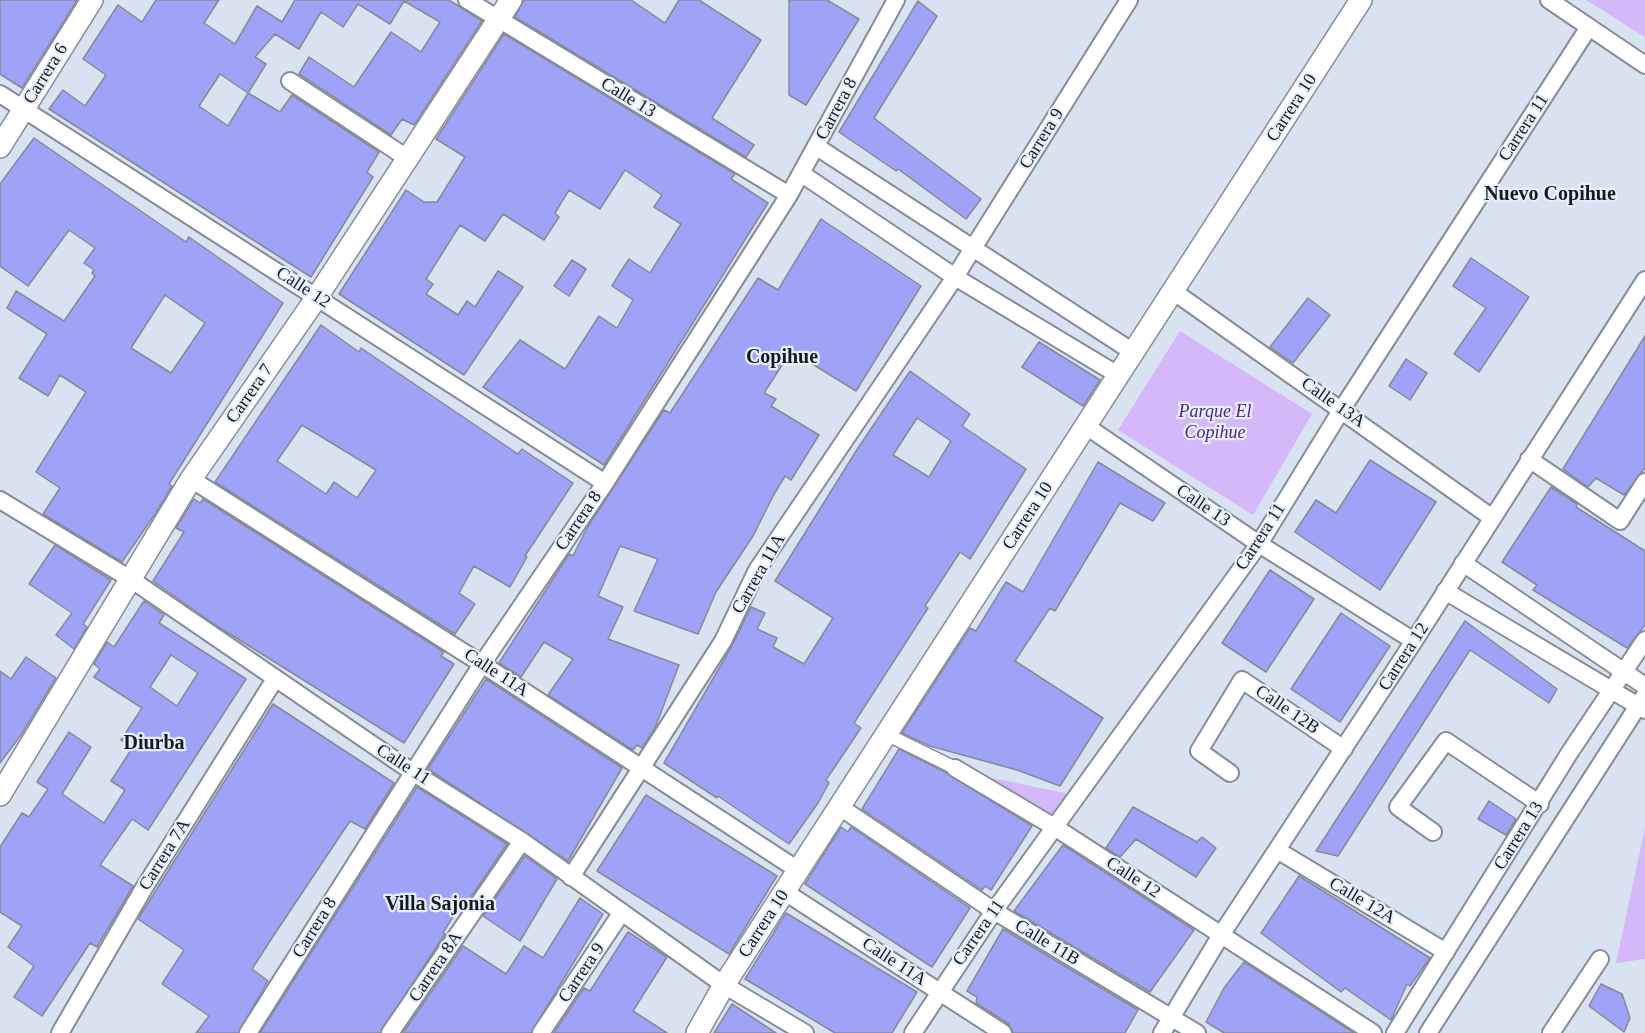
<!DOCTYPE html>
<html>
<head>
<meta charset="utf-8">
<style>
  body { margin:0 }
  canvas { display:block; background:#d9e2f0 }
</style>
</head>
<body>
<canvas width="1645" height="1033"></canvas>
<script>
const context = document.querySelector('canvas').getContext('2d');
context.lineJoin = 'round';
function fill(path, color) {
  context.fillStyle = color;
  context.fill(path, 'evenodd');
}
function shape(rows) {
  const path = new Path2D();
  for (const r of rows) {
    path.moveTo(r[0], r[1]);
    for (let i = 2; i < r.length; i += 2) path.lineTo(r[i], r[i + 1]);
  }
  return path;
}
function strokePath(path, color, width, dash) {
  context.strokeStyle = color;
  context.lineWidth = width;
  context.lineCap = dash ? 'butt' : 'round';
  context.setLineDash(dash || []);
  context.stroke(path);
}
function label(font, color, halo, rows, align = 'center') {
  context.font = font + ' "Times New Roman",serif';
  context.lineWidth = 4.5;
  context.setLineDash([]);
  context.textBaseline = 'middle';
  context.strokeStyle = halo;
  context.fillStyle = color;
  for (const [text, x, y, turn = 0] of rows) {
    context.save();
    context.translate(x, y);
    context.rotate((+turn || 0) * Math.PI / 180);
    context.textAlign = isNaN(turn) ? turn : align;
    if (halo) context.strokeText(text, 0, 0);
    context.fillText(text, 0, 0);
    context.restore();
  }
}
const green = shape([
  [1586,0,1645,0,1645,37],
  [1180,331,1312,414,1253,515,1118,430],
  [992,778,1069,794,1053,819],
  [1645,828,1645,959,1616,963]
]);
const building = shape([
  [0,0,77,0,22,88,0,74,0,0],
  [156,0,219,0,204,23,235,44,257,6,282,22,295,0,449,0,482,21,414,125,402,119,391,135,299,74,309,57,354,87,391,32,421,52,440,22,404,1,390,24,358,4,343,27,321,12,299,49,275,34,255,57,266,64,248,93,280,112,292,95,379,152,367,172,373,177,311,277,49,109,63,90,85,106,106,75,83,59,118,5,142,22,156,0],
  [220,74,248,93,228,126,199,106,220,74],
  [524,0,631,0,665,23,679,0,699,0,761,40,712,118,754,145,746,157,515,17,524,0],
  [789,0,827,0,859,19,806,105,789,95,789,0],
  [918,1,937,16,874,118,981,199,966,219,898,169,896,171,839,132,918,1],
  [504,34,735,174,731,179,768,203,604,465,483,387,520,340,565,369,599,316,617,328,633,300,612,286,621,271,629,259,650,273,681,224,654,207,662,195,625,170,600,209,569,190,555,213,559,217,544,240,503,214,485,241,460,225,426,279,433,284,426,294,458,315,467,301,475,307,498,271,523,287,464,375,339,294,406,190,424,202,437,202,465,157,436,139,504,34],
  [34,138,186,242,189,237,283,303,169,484,172,486,155,514,122,562,43,514,60,488,36,472,86,392,60,375,48,396,19,378,47,334,7,308,16,291,64,321,95,276,92,273,94,270,84,263,95,248,69,230,28,286,0,266,0,184,34,138],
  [165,295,205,323,171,373,131,348,165,295],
  [821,219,921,286,856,391,788,349,786,359,764,393,776,399,771,406,819,435,791,480,785,476,773,496,753,536,716,592,698,634,634,611,658,559,620,546,598,596,623,607,608,639,679,665,655,728,642,748,637,745,633,750,548,695,573,659,544,642,521,677,499,663,569,554,573,556,587,528,664,410,670,413,758,278,778,290,821,219],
  [1471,258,1529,297,1479,372,1454,354,1486,308,1453,286,1471,258],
  [572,260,586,269,569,296,554,286,572,260],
  [1308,298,1330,315,1293,363,1270,347,1308,298],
  [321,325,359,352,361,348,518,454,522,449,573,483,525,556,527,557,510,587,474,566,459,593,475,604,455,634,215,482,321,325],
  [302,425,376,470,357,498,334,482,326,494,277,461,302,425],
  [1645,336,1645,468,1624,495,1596,478,1588,487,1563,469,1645,336],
  [1039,342,1100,380,1083,406,1022,367,1039,342],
  [1406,359,1427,373,1410,400,1389,386,1406,359],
  [910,371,970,414,962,426,1026,469,970,559,960,552,925,606,928,608,854,723,861,728,826,780,829,783,818,803,789,844,718,796,717,798,664,763,732,646,751,607,765,613,757,629,777,638,773,647,804,664,833,618,775,581,858,448,910,371],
  [917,418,951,441,929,477,893,455,917,418],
  [1370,460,1436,502,1380,590,1295,532,1316,500,1336,513,1370,460],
  [1098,462,1165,503,1153,521,1120,503,1055,611,1050,608,1015,661,1103,718,1060,786,1017,770,930,746,902,733,970,628,976,631,1006,582,1023,592,1098,462],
  [1551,487,1577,504,1576,507,1645,551,1645,625,1627,648,1533,590,1537,585,1502,562,1551,487],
  [194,499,200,503,203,499,444,652,441,656,454,664,404,743,214,624,153,581,184,532,176,528,194,499],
  [55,545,111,580,83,624,87,627,74,649,56,635,72,613,29,584,55,545],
  [1270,570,1314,599,1266,672,1222,643,1270,570],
  [144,601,164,615,159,623,246,679,148,830,132,819,100,865,133,886,97,947,90,943,42,1016,14,997,34,966,8,947,22,926,0,912,0,847,22,813,29,817,48,789,37,782,69,732,91,747,62,794,104,823,125,790,111,781,133,747,121,740,142,708,94,677,100,669,94,664,107,642,114,647,144,601],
  [171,655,198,673,177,706,150,687,171,655],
  [1341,613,1390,646,1340,722,1291,689,1341,613],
  [1465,621,1557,689,1549,703,1470,650,1338,856,1316,851,1465,621],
  [26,657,56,678,21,735,0,763,0,671,11,679,26,657],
  [486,679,622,768,568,861,428,769,486,679],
  [273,704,394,783,365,829,350,821,272,938,252,969,268,981,238,1033,196,1033,209,1016,162,984,184,950,138,919,273,704],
  [899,749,943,771,1032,826,991,890,985,886,982,890,862,809,899,749],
  [417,787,507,844,466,904,462,902,443,933,445,934,380,1033,260,1033,417,787],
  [646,795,777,876,729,954,597,871,646,795],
  [1489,801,1516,819,1506,835,1478,819,1489,801],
  [1133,807,1197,842,1202,837,1216,848,1196,877,1136,839,1120,857,1106,848,1133,807],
  [841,827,848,832,851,827,970,908,932,967,805,884,841,827],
  [1063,845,1194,930,1150,992,1014,911,1063,845],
  [525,856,557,879,520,941,483,916,525,856],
  [1299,876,1430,958,1410,986,1407,984,1391,1020,1345,988,1341,992,1261,933,1299,876],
  [580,898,603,914,531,1033,403,1033,463,946,506,974,524,946,543,958,580,898],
  [786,913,917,992,892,1033,835,1033,745,979,786,913],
  [1003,929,1138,1010,1125,1033,1013,1033,1009,1024,976,1003,977,997,967,991,1003,929],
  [628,932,667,957,633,1011,667,1033,554,1033,584,988,590,991,628,932],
  [1244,962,1348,1029,1354,1033,1224,1033,1206,1022,1224,988,1244,962],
  [1601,984,1622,994,1630,1018,1624,1032,1589,1006,1601,984],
  [732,1004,776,1033,714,1033,732,1004]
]);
const pedestrian = shape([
  [886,734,955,768]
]);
const minor = shape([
  [467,0,789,195],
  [1549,0,1645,65],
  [290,81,407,158],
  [0,94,605,483],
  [817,147,1133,352],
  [802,174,955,277,1118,375],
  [1173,291,1491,517],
  [1086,426,1259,544,1414,641],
  [1529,459,1620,521,1645,482],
  [191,479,482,664,798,870],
  [0,500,132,580,414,773,522,841,724,985,805,1033],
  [1463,563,1645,686],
  [1445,591,1645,710],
  [955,768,1056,828,1373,1033],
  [1230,773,1199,751,1242,680,1344,749],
  [840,807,994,911,1197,1033],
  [1433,832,1398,807,1446,741,1540,804],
  [1277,850,1446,952],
  [571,877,723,641,757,570,955,277,1129,0],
  [785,892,1003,1033],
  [60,1033,144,888,275,679],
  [248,1033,482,664,605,483,789,195,896,0],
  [390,1033,522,841],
  [541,1033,622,912],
  [913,1033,994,911,1259,544,1342,409,1589,27],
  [1162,1033,1221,935,1414,641,1645,280],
  [1395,1033,1570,752,1645,640],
  [1428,1033,1645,695],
  [1551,1033,1600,959]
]);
const tertiary = shape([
  [0,147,92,0],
  [0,795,191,479,317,297,511,0],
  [697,1033,724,985,1361,0]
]);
const streetNames = [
  ["Carrera 6",46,74,-58],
  ["Calle 13",628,98,31],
  ["Carrera 10",1292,108,-57],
  ["Carrera 8",837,109,-62],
  ["Carrera 11",1524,128,-57],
  ["Carrera 9",1042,139,-58],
  ["Calle 12",303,288,33],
  ["Carrera 7",250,394,-55],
  ["Calle 13A",1333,403,35],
  ["Calle 13",1203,506,34],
  ["Carrera 10",1028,516,-57],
  ["Carrera 8",579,521,-56],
  ["Carrera 11",1261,537,-57],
  ["Carrera 11A",759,574,-60],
  ["Carrera 12",1404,657,-57],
  ["Calle 11A",496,673,33],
  ["Calle 12B",1287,710,34],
  ["Calle 11",403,765,33],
  ["Carrera 13",1519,836,-58],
  ["Carrera 7A",165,855,-58],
  ["Calle 12",1133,878,33],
  ["Calle 12A",1362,901,31],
  ["Carrera 10",764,924,-57],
  ["Carrera 8",315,928,-58],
  ["Carrera 11",979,933,-55],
  ["Calle 11B",1047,943,31],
  ["Calle 11A",894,962,33],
  ["Carrera 8A",436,967,-56],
  ["Carrera 9",582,973,-56]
];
const parkNames = [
  ["Parque El",1215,412],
  ["Copihue",1215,433]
];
const neighbourhoodNames = [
  ["Nuevo Copihue",1550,195],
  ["Copihue",782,358],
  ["Diurba",154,744],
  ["Villa Sajonia",440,905]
];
fill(green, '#d4b8fa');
fill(building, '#9fa3f7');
strokePath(building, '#888997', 1.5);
strokePath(pedestrian, '#858d99', 15);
strokePath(minor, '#858d99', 20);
strokePath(tertiary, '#858d99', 24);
strokePath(pedestrian, '#fff', 12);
strokePath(minor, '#fff', 16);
strokePath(tertiary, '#fff', 21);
label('18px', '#16191d', '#e6f0fd', streetNames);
label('italic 18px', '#542381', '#e6f0fd', parkNames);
label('bold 20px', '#16191d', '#e6f0fd', neighbourhoodNames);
</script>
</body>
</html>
